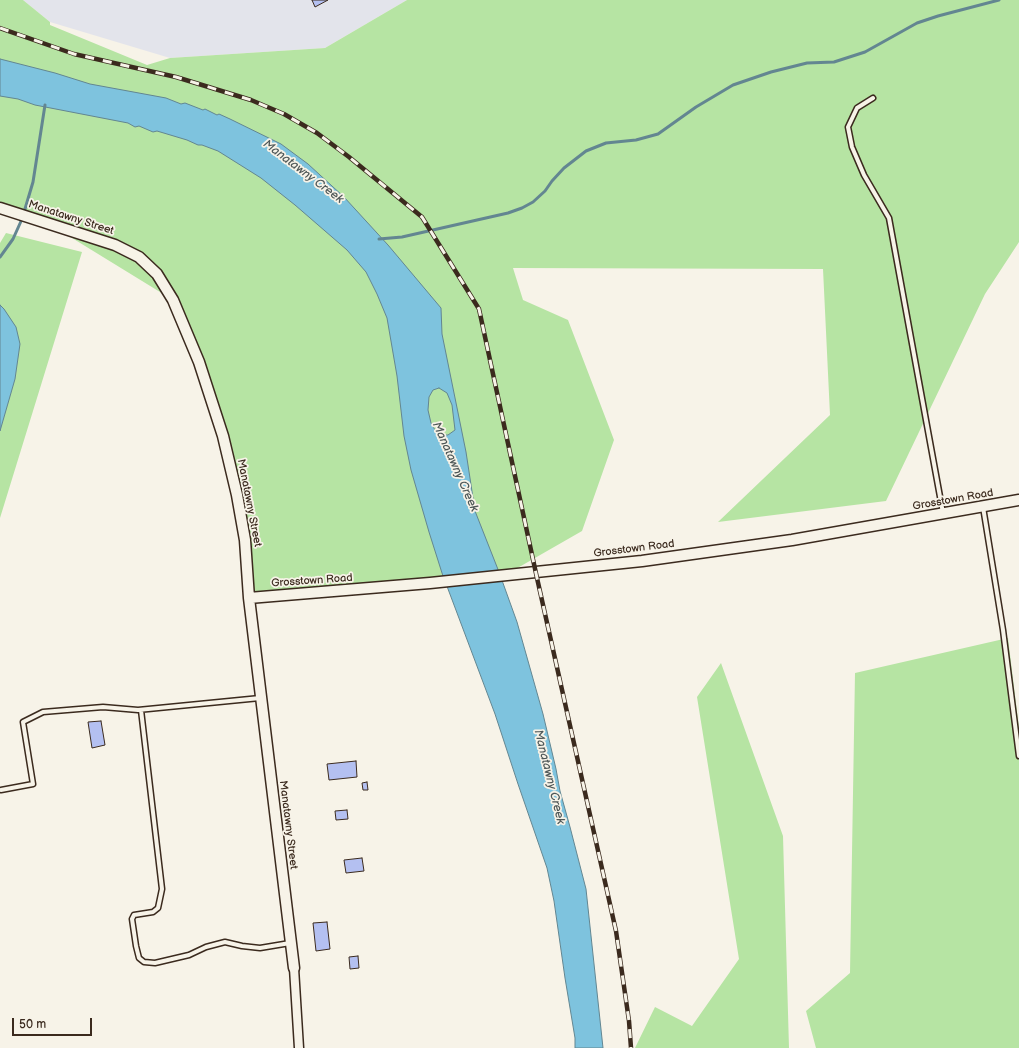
<!DOCTYPE html>
<html>
<head>
<meta charset="utf-8">
<style>
  body { margin:0 }
  #map { position:relative; width:1019px; height:1048px; overflow:hidden; background:#f7f3e8; font-family:"Balsamiq Sans",sans-serif }
  canvas { display:block }
  .scale { position:absolute; left:12px; top:1018px; width:80px; height:18px; box-sizing:border-box; border:2px solid #3b2a1e; border-top:0; padding-left:5px; font-size:12px; line-height:14px; white-space:nowrap; color:#3b2a1e; -webkit-text-stroke:3px #f7f3e8; paint-order:stroke }
</style>
</head>
<body>
<div id="map">
<canvas width="1019" height="1048"></canvas>
<div class="scale">50 m</div>
</div>
<script>
const context = document.querySelector('canvas').getContext('2d');
context.lineJoin = 'round';
function fill(path, color) {
  context.fillStyle = color;
  context.fill(path, 'evenodd');
}
function shape(rows) {
  const path = new Path2D();
  for (const r of rows) {
    path.moveTo(r[0], r[1]);
    for (let i = 2; i < r.length; i += 2) path.lineTo(r[i], r[i + 1]);
  }
  return path;
}
function strokePath(path, color, width, dash) {
  context.strokeStyle = color;
  context.lineWidth = width;
  context.lineCap = dash ? 'butt' : 'round';
  context.setLineDash(dash || []);
  context.stroke(path);
}
function label(font, color, halo, rows, align = 'center') {
  context.font = font + ' "Balsamiq Sans",sans-serif';
  context.lineWidth = 3.5;
  context.setLineDash([]);
  context.textBaseline = 'middle';
  context.strokeStyle = halo;
  context.fillStyle = color;
  for (const [text, x, y, turn = 0] of rows) {
    context.save();
    context.translate(x, y);
    context.rotate((+turn || 0) * Math.PI / 180);
    context.textAlign = isNaN(turn) ? turn : align;
    if (halo) context.strokeText(text, 0, 0);
    context.fillText(text, 0, 0);
    context.restore();
  }
}
const built = shape([
  [23,0,407,0,325,48,170,58,50,22]
]);
const green = shape([
  [0,0,23,0,50,22,50,25,147,65,170,58,325,48,407,0,1019,0,1019,242,985,294,886,501,718,522,830,415,823,269,513,268,523,300,568,320,614,440,582,531,507,574,249,598,223,436,173,300,46,222,0,207],
  [6,233,82,252,0,518,0,243],
  [1008,638,1019,728,1019,1048,816,1048,806,1011,850,973,855,673],
  [721,663,783,836,789,1048,635,1048,655,1007,692,1026,739,959,697,697]
]);
const water = shape([
  [0,59,55,73,90,84,166,98,181,104,185,103,203,110,205,109,217,115,219,114,230,119,281,144,308,164,344,197,388,245,441,308,442,334,466,452,475,511,499,572,517,622,543,714,556,769,560,791,570,827,586,889,603,1048,575,1048,575,1038,565,978,554,901,547,868,518,784,495,714,442,573,429,532,411,470,404,436,397,376,387,318,377,294,366,272,347,250,295,205,261,178,218,151,202,145,198,145,187,140,157,131,153,132,139,126,135,127,128,123,35,105,18,99,0,96,0,59],
  [439,388,447,393,452,405,455,430,448,435,442,435,435,430,431,423,428,410,429,397,433,390,439,388],
  [0,305,4,309,16,327,20,344,15,379,0,431,0,305]
]);
const stream = shape([
  [379,239,402,237,508,213,522,208,533,202,545,191,552,181,564,168,586,151,606,143,636,140,658,134,696,107,733,85,771,72,807,63,834,62,865,52,917,23,938,16,999,0],
  [0,257,13,239,22,219,33,182,45,105]
]);
const building = shape([
  [312,0,328,0,315,7,312,0],
  [101,721,105,745,92,748,88,722,101,721],
  [356,761,357,777,329,780,327,764,356,761],
  [367,782,368,790,363,790,362,783,367,782],
  [347,810,348,819,336,820,335,811,347,810],
  [362,858,364,871,346,873,344,860,362,858],
  [327,922,330,949,316,951,313,923,327,922],
  [358,956,359,968,350,969,349,957,358,956]
]);
const service = shape([
  [873,98,857,108,848,127,852,147,864,175,889,218,943,513],
  [983,507,1003,630,1019,756],
  [141,710,162,889,158,908,153,912,134,915,132,919,136,946,139,958,144,962,155,963,189,955,206,947,225,942,242,946,260,948,290,943],
  [1,790,33,784,23,722,43,712,103,707,138,710,260,698]
]);
const minor = shape([
  [294,968,299,1048]
]);
const tertiary = shape([
  [0,208,115,245,139,257,157,274,173,300,199,362,223,436,237,495,245,540,249,598,294,968],
  [249,598,430,583,642,561,792,540,1019,500]
]);
const rail = shape([
  [0,28,74,54,176,77,251,100,284,114,317,133,349,157,422,217,479,309,537,578,616,931,629,1021,631,1048]
]);
const streetNames = [
  ["Manatawny Street",71,218,18],
  ["Grosstown Road",953,500,-10],
  ["Manatawny Street",249,503,79],
  ["Grosstown Road",634,549,-7],
  ["Grosstown Road",312,581,-4],
  ["Manatawny Street",288,825,83]
];
const waterNames = [
  ["Manatawny Creek",303,172,37],
  ["Manatawny Creek",455,467,66],
  ["Manatawny Creek",549,777,76]
];
fill(built, '#e3e4eb');
fill(green, '#b6e4a3');
fill(water, '#7ec3de');
strokePath(water, '#638691', 1);
strokePath(stream, '#638691', 3);
fill(building, '#b4c0f1');
strokePath(building, '#3b2a1e', 1);
strokePath(service, '#3b2a1e', 7);
strokePath(minor, '#3b2a1e', 11);
strokePath(tertiary, '#3b2a1e', 13);
strokePath(service, '#f7f3e8', 4);
strokePath(minor, '#f7f3e8', 8);
strokePath(tertiary, '#f7f3e8', 10);
strokePath(rail, '#3b2a1e', 4.5);
strokePath(rail, '#f7f3e8', 3, [9]);
label('11px', '#3b2a1e', '#f7f3e8', streetNames);
label('italic 12px', '#4f5858', '#f7f3e8', waterNames);
</script>
</body>
</html>
